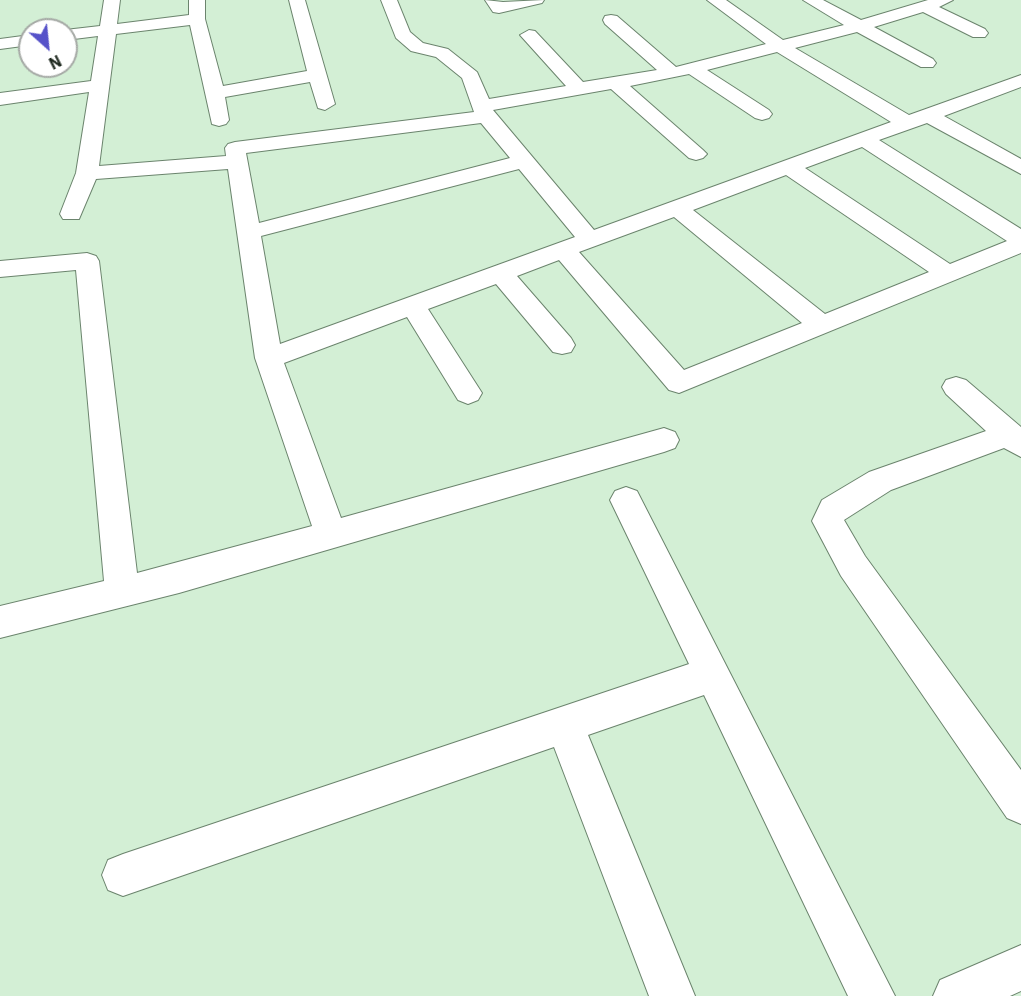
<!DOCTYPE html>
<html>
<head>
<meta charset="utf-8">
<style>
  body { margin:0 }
  #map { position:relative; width:1021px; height:996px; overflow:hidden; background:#d3efd5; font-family:"IBM Plex Sans",sans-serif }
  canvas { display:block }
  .north { position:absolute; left:18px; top:18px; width:60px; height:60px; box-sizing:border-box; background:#fff; border:2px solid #a5a9a5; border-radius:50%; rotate:153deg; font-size:16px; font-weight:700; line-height:24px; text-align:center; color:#1e291f }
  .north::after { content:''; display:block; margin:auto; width:21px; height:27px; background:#5652c9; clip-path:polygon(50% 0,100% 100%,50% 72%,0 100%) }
</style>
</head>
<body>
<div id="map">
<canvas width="1021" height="996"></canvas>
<div class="north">N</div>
</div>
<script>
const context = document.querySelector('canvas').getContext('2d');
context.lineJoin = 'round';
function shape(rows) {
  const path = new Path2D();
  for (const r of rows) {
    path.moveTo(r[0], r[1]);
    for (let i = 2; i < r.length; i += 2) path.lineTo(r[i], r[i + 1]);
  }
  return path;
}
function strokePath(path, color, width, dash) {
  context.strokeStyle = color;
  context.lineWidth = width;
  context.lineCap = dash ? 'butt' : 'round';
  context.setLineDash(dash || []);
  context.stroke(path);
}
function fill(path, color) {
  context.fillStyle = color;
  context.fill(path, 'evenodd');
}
const minor = shape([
  [104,0,120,0,117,24,189,15,189,0,205,0,205,19,223,86,307,71,289,0,305,0,335,104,325,110,318,108,310,82,225,97,229,120,226,124,219,126,212,124,190,25,116,34,99,166,226,156,225,148,228,144,235,142,474,112,462,78,436,57,411,51,396,38,381,0,397,0,410,32,423,43,448,49,477,72,489,99,566,86,520,35,529,30,535,31,583,82,657,70,605,24,603,20,605,16,611,15,617,16,676,67,766,44,707,0,726,0,783,40,844,25,803,0,823,0,861,20,928,0,953,0,939,7,985,29,988,33,985,37,973,37,923,12,874,27,933,59,936,63,933,67,921,67,857,32,795,48,909,115,1021,75,1021,87,944,116,1021,159,1021,174,927,123,879,140,1021,229,1021,253,679,393,669,390,559,260,517,276,571,338,575,345,571,352,562,354,553,352,496,284,428,309,482,393,478,400,468,404,458,400,407,317,284,363,341,518,664,428,675,432,679,440,675,448,664,452,179,593,0,638,0,606,104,581,76,270,0,277,0,261,87,253,96,256,99,261,137,573,312,526,255,358,228,169,96,179,79,219,63,219,60,214,76,173,89,92,0,105,0,93,91,81,98,36,66,40,65,30,100,26,104,0],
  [777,52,891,122,594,230,493,110,611,89,689,158,696,160,703,158,707,154,703,150,630,86,689,74,755,118,762,120,769,118,772,114,769,110,707,70,777,52],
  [481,123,510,158,259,223,246,153,481,123],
  [862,147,1007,241,950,264,805,168,862,147],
  [519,169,575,237,280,344,261,236,519,169],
  [786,175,929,272,825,314,693,210,786,175],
  [674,217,802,323,684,370,579,252,674,217],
  [485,0,503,2,544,0,542,3,499,13,493,12,485,0],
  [30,35,30,45,0,49,0,39,30,35],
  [956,377,966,380,1021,427,1021,457,1004,448,891,490,844,520,865,556,1021,770,1021,824,1007,818,841,576,812,521,822,500,869,472,986,431,946,394,942,387,946,380,956,377],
  [626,487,637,491,895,996,848,996,704,695,588,735,695,996,649,996,554,747,123,896,108,890,102,875,108,860,123,854,689,664,610,500,615,491,626,487],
  [1021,945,1021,991,1010,996,933,996,940,980,1021,945]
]);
strokePath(minor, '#6b846d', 2);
fill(minor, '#fff');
</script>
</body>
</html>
